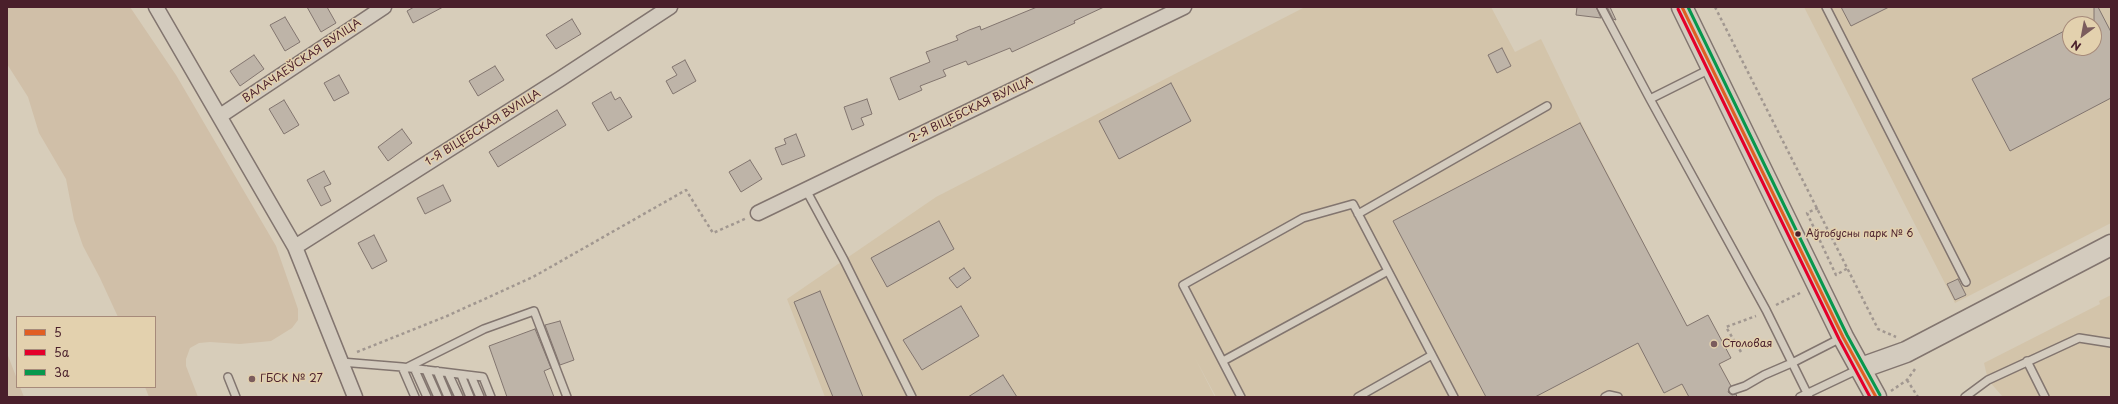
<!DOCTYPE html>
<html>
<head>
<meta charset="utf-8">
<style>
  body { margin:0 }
  #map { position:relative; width:2118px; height:404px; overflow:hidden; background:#d7cdba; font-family:"Playpen Sans",sans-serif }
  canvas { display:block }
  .frame { position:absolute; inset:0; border:8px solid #4a1f2b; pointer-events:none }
  .legend { position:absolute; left:16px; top:316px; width:140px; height:72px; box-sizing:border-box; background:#e3d1ae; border:1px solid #a68a7a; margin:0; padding:5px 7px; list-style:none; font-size:12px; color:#4a1f2b }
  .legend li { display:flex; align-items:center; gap:8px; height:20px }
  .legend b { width:20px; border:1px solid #a68a7a }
  .north { position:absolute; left:2062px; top:16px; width:40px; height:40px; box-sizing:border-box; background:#e3d1ae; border:1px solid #a68a7a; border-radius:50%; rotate:212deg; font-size:11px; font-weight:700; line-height:16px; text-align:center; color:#4a1f2b }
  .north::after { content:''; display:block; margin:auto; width:14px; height:18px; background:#7b5c5d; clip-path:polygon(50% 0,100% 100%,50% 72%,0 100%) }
</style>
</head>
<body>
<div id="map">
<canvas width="2118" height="404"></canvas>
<div class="frame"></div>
<ul class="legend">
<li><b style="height:5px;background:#e15e23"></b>5</li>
<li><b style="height:5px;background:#e4002b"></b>5а</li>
<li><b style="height:5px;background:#07984d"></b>3а</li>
</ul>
<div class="north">N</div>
</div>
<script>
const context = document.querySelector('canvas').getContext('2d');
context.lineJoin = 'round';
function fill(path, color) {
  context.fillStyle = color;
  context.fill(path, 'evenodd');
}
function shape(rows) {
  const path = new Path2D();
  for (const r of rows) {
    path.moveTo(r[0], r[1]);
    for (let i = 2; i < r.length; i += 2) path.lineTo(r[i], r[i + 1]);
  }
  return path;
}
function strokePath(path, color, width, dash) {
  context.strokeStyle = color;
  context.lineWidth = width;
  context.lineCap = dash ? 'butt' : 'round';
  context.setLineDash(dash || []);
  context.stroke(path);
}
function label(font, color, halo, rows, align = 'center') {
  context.font = font + ' "Playpen Sans",sans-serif';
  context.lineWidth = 3;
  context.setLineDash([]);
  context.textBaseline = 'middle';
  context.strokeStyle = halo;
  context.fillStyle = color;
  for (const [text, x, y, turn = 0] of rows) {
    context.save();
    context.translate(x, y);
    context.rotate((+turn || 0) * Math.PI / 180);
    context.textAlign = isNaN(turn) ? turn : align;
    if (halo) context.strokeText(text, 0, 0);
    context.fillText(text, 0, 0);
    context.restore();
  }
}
const built = shape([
  [1305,7,1491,7,1515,52,1541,39,1581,122,1683,319,1674,324,1731,358,1720,364,1737,397,1216,397,1195,358,1215,397,825,397,787,299,936,197],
  [1804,7,2111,7,2111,223,1955,303],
  [2070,24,2094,24,2094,48,2070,48],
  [2111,295,2111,397,2003,397,1988,380,1984,363,2100,304,2099,301]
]);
const green = shape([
  [7,7,130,7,176,75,276,246,298,309,298,320,292,328,271,341,240,344,210,342,199,343,190,348,186,359,186,366,198,397,149,397,145,387,155,387,155,317,118,317,100,278,83,246,74,220,66,179,39,133,28,97,7,64],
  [7,353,17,379,17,387,20,387,24,397,7,397]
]);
const building = shape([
  [307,7,327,7,336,23,321,32,307,7],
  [414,7,443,7,413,23,407,11,414,7],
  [1037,7,1104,7,1074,21,1075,23,1012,52,1010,48,968,65,966,61,943,70,946,76,920,86,922,90,899,100,890,78,930,62,926,52,958,40,956,36,969,30,980,26,981,30,1037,7],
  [1577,7,1596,7,1601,18,1576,15,1577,7],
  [1607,7,1610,7,1616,20,1613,19,1607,7],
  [1841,7,1889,7,1851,26,1841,7],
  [2094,7,2098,7,2111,32,2111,98,2010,151,1972,79,2070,28,2070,48,2094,48,2094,7],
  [285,17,300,42,285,51,270,25,285,17],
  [572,19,581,34,556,49,546,35,572,19],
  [1502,48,1511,66,1497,73,1488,55,1502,48],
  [254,55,264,69,240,86,230,71,254,55],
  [685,60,696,81,673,94,666,81,677,75,672,67,685,60],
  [495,66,504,80,478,96,469,81,495,66],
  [339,75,349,93,334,101,324,83,339,75],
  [1171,83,1191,121,1119,159,1099,121,1171,83],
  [611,92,615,100,620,97,632,117,608,131,592,103,611,92],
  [867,99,872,114,861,118,864,125,852,130,844,107,867,99],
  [284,100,299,125,284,134,269,109,284,100],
  [557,110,566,125,498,167,489,152,557,110],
  [1580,123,1687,326,1708,315,1731,358,1719,364,1731,386,1728,392,1732,395,1736,394,1737,397,1689,397,1682,384,1664,393,1638,343,1535,397,1486,397,1393,221,1580,123],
  [402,129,412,143,388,161,378,147,402,129],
  [796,134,805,156,782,165,775,148,786,144,784,139,796,134],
  [750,160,762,179,741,192,729,172,750,160],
  [324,171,331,184,324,187,331,201,321,206,307,180,324,171],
  [443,185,451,201,425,214,417,198,443,185],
  [939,221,954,249,887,287,871,258,939,221],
  [374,235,387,261,372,269,358,243,374,235],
  [964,268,971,278,957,288,949,278,964,268],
  [1958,279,1966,295,1955,300,1947,284,1958,279],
  [820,291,863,397,833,397,794,302,820,291],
  [961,306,979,336,922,370,903,340,961,306],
  [560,321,574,360,560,365,545,325,560,321],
  [535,329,551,368,544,371,554,397,507,397,489,346,535,329],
  [1003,375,1017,397,968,397,1003,375]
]);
const path = shape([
  [1715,7,1878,329,1896,337],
  [1818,208,1807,213,1836,275,1848,268],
  [1776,305,1800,293],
  [357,352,447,316,533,277,686,190,713,233,747,218],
  [1741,352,1726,327,1756,316],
  [1907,380,1918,397],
  [1891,391,1907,380,1915,369]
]);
const lane = shape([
  [1601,7,1650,99,1766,310,1809,397],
  [1826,7,1966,282],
  [1650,99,1710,69],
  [806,190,844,260,912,397],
  [1358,214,1547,106],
  [1223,361,1388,271],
  [2027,361,2045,397],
  [341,362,402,367,415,397],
  [402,367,483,377,491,397],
  [408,367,484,329,534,311,567,397],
  [414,368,427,397],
  [426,370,438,397],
  [437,371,448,397],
  [448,373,459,397],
  [461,375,470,397],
  [471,376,480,397],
  [228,377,236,397],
  [1733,390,1745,386,1764,375,1794,362,1841,338],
  [1241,397,1183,285,1303,218,1353,204,1454,397],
  [1358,397,1432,355],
  [1605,397,1609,395,1618,397],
  [1800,397,1859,369],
  [1965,397,1988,380,2079,338,2111,343]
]);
const street = shape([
  [156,7,295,247,355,397],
  [220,116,384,7],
  [758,213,1184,7],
  [295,247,560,79,670,7]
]);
const secondary = shape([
  [1682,7,1843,337,1876,397],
  [1861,368,1906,352,2111,245]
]);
const bus1 = shape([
  [1682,7,1843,337,1876,397]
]);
const bus2 = shape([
  [1678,9,1839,339,1870,397]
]);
const bus3 = shape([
  [1688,7,1847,335,1880,395]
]);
const markers = [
  [1798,234,3.5,"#4a1f2b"],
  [1714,344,4,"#7b5c5d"],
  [252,379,4,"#7b5c5d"]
];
const busNames = [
  ["Аўтобусны парк № 6",1806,234]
];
const streetNames = [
  ["ВАЛАЧАЕЎСКАЯ ВУЛІЦА",302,61,-34],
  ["2-Я ВІЦЕБСКАЯ ВУЛІЦА",971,110,-26],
  ["1-Я ВІЦЕБСКАЯ ВУЛІЦА",483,128,-32]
];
const poiNames = [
  ["Столовая",1722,344],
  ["ГБСК № 27",260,379]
];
fill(built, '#d3c4aa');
fill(green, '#d0bfa8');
fill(building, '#beb4a8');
strokePath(building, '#82756f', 1);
strokePath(lane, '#82756f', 10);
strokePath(street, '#82756f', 17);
strokePath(secondary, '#82756f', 23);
strokePath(path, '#a19790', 2.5, [3, 3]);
strokePath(lane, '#d3cbbe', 7);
strokePath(street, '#d3cbbe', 14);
strokePath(secondary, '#d3cbbe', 20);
strokePath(bus1, '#e15e23', 3);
strokePath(bus2, '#e4002b', 3);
strokePath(bus3, '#07984d', 3);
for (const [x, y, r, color] of markers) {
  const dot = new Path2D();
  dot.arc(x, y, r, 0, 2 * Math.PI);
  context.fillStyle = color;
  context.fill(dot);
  strokePath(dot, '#e3d1ae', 1.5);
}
label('10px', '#4a1f2b', '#e3d1ae', busNames, 'left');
label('11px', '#4a1f2b', '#e3d1ae', streetNames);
label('11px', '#4a1f2b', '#e3d1ae', poiNames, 'left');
</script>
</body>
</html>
